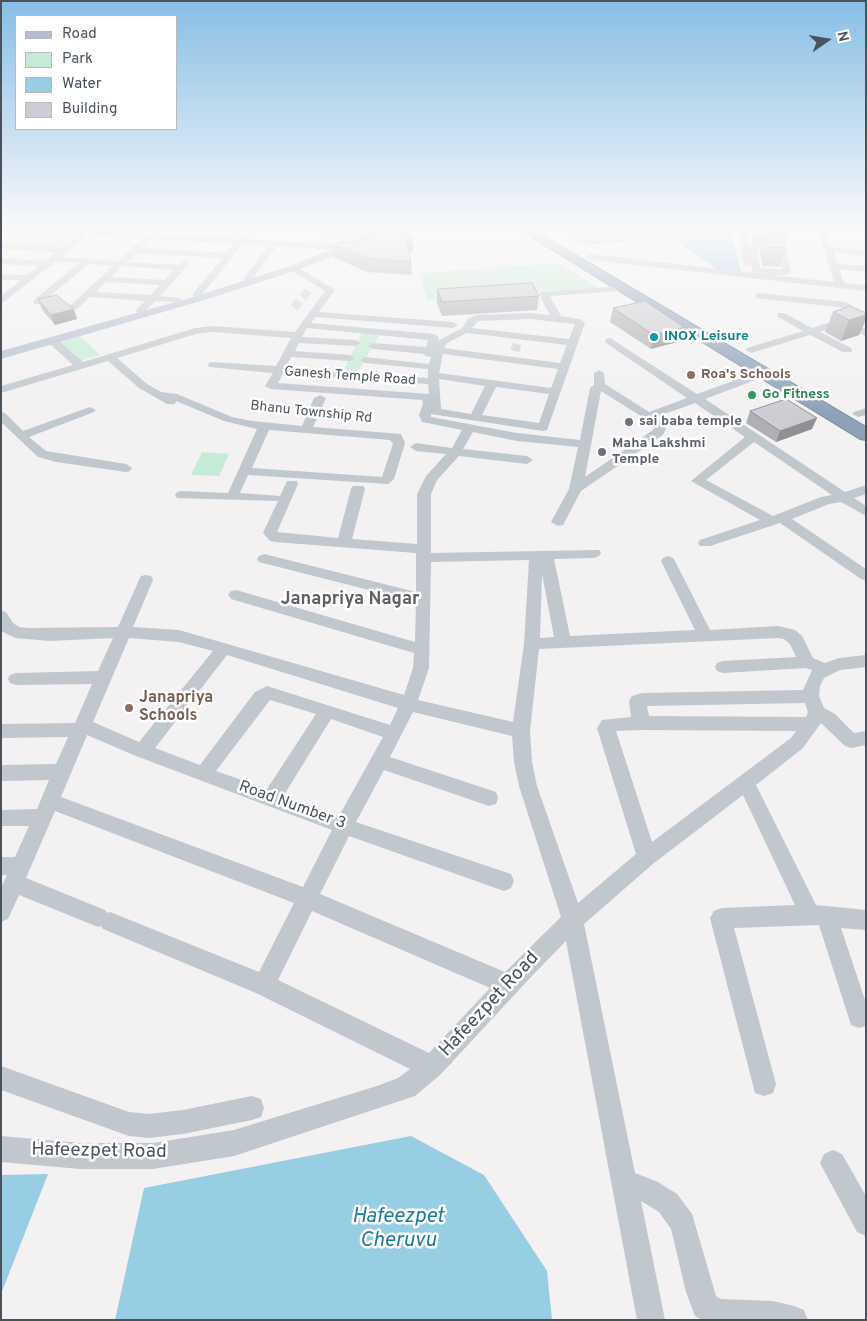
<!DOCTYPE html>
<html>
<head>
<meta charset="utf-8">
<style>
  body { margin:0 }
  #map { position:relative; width:867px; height:1321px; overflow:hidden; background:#f3f1f1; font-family:Overpass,sans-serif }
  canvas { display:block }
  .frame { position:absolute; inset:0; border:2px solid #4a535c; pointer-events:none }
  .legend { position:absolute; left:15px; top:15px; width:162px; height:115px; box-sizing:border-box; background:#fff; border:1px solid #b7babe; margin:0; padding:6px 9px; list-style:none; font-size:15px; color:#4a535c }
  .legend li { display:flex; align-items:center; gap:10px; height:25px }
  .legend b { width:25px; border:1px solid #b7babe }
  .north { position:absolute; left:802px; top:15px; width:50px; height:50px; -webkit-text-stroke:4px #fff; paint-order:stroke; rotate:77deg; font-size:14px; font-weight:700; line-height:20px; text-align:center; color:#4a535c }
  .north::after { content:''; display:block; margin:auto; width:18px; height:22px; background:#4a535c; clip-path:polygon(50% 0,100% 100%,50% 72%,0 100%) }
</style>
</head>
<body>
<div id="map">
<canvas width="867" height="1321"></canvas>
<div class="frame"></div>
<ul class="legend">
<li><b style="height:6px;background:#b4becc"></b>Road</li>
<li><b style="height:14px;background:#c5ebd6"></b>Park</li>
<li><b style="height:14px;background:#97cee3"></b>Water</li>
<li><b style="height:14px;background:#cbcdd2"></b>Building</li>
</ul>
<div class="north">N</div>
</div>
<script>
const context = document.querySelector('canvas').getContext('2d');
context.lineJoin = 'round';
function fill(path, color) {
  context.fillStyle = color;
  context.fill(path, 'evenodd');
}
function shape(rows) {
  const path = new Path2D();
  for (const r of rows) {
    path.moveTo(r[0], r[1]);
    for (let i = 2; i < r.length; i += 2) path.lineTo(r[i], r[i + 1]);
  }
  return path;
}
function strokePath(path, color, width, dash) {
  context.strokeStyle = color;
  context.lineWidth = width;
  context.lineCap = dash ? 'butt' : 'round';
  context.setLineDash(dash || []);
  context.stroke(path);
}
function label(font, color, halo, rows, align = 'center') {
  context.font = font + ' Overpass,sans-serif';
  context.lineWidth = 5;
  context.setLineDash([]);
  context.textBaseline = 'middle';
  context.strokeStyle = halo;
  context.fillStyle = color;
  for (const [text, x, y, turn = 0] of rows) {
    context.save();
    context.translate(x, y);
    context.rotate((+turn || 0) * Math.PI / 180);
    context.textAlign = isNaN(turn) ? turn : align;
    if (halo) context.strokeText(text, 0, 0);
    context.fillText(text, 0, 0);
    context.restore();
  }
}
const green = shape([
  [25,231,76,234,60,247,1,243],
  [558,263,599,288,427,300,419,273],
  [363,330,381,332,356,375,342,374],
  [80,336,100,355,79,361,60,342],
  [202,452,229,454,219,476,191,475]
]);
const water = shape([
  [558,230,733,230,731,232,741,272,721,272,672,238,584,245],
  [411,1136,484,1175,547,1271,552,1320,115,1320,144,1188],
  [48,1174,1,1294,1,1175]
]);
const minorTunnel = shape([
  [294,308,311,288],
  [515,351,517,344]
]);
const minor = shape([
  [34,230,79,230,147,234,153,231,156,231,156,234,238,239,246,230,254,230,247,239,337,244,341,247,337,250,277,246,251,281,248,282,243,279,268,246,243,244,200,297,197,298,192,295,222,258,137,253,128,262,179,265,186,260,190,263,160,296,181,298,181,302,155,301,143,313,140,314,135,311,145,301,90,297,78,308,75,309,70,306,113,266,89,264,40,304,34,304,34,300,79,263,55,262,1,304,1,296,21,280,1,280,1,274,27,275,39,266,1,264,1,258,45,261,56,252,1,249,1,243,62,247,78,235,38,232,34,230],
  [87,235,142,238,118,261,61,257,87,235],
  [151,239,234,244,226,253,142,248,151,239],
  [122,266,174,270,165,280,111,277,122,266],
  [106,282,160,285,150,295,96,292,106,282],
  [288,230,331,230,360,232,364,234,360,236,292,232,288,230],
  [445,230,454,230,456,232,452,234,445,230],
  [739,230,747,230,749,247,753,245,785,249,791,272,787,275,772,275,834,282,818,230,826,230,832,247,866,250,866,256,834,252,837,264,866,266,866,272,839,269,844,283,866,285,866,291,590,260,586,257,590,254,764,274,753,272,751,264,747,266,743,263,739,230],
  [758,251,778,253,782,269,760,268,758,251],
  [294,265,335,290,319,312,453,322,458,325,453,328,315,317,311,323,434,334,439,337,438,341,462,328,468,319,476,315,530,313,550,315,539,294,541,292,623,286,623,290,620,291,550,296,561,316,580,319,585,323,547,430,543,431,431,414,431,417,517,433,580,440,590,388,594,385,594,373,599,370,604,373,605,384,649,412,687,398,606,343,605,341,606,339,610,338,697,394,758,372,766,372,767,374,766,376,705,399,845,492,866,485,866,494,854,498,866,506,866,516,841,502,829,504,792,519,866,569,866,581,861,579,780,523,710,546,700,546,698,543,700,540,760,520,691,481,745,437,695,403,656,417,666,428,663,435,581,491,563,525,558,526,551,522,569,489,578,447,517,441,473,432,463,449,527,456,533,460,527,464,459,456,437,480,431,494,431,553,599,550,601,553,599,556,594,558,554,559,570,636,695,630,661,561,663,558,668,556,673,558,675,561,710,630,778,626,795,630,802,636,813,658,825,663,839,658,866,655,866,667,840,670,824,678,820,686,819,696,824,708,835,714,854,733,866,731,866,745,851,748,845,746,821,723,803,748,756,785,816,905,866,910,866,930,841,928,866,1003,866,1026,859,1028,851,1025,819,925,734,928,776,1084,773,1093,764,1096,755,1093,710,918,714,911,721,908,795,905,743,795,654,863,584,924,635,1173,658,1182,677,1194,692,1214,716,1296,721,1299,773,1301,794,1306,804,1310,808,1320,702,1320,695,1316,686,1292,671,1229,659,1212,641,1201,665,1320,637,1320,566,941,530,978,440,1075,415,1096,406,1099,234,1156,153,1169,80,1169,1,1162,1,1136,80,1143,153,1143,234,1130,377,1086,398,1078,410,1069,256,993,103,929,101,926,98,927,19,895,8,919,1,922,1,888,7,875,1,875,1,857,15,857,29,826,1,826,1,810,37,809,49,780,1,781,1,765,56,764,68,737,1,738,1,724,75,723,92,684,16,685,10,683,8,679,10,675,16,673,98,671,113,638,50,641,15,638,1,631,1,611,6,612,13,623,19,627,28,628,118,627,139,580,141,576,146,575,151,576,153,580,133,627,179,630,404,695,413,668,414,653,231,599,228,595,231,591,236,590,415,642,416,602,259,562,257,559,259,556,264,554,416,592,416,553,275,542,270,541,263,533,278,501,177,498,175,495,177,492,182,491,228,493,257,429,224,421,176,401,175,404,167,404,139,388,108,361,1,393,1,386,73,365,49,343,48,341,49,339,53,338,57,339,83,362,195,328,213,326,295,332,325,291,291,270,290,268,294,265],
  [530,319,575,324,569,339,472,328,478,321,530,319],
  [307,328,428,340,426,347,373,343,368,346,373,349,424,354,425,356,431,357,429,364,365,357,360,360,365,363,428,369,428,378,286,367,291,357,350,361,355,358,350,355,295,351,299,343,356,346,361,343,356,340,302,337,307,328],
  [213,332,291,338,276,366,213,362,209,363,208,365,209,367,273,373,265,386,271,389,422,400,423,404,419,415,422,422,462,430,452,448,416,443,410,447,416,451,446,454,426,476,417,494,417,544,352,539,365,489,363,486,353,486,351,489,338,538,277,532,298,484,297,481,287,481,280,496,240,493,248,475,388,484,394,479,405,443,401,434,313,427,326,398,320,395,314,398,302,426,252,421,232,417,177,394,161,392,147,384,117,358,196,334,213,332],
  [467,333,567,345,560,363,444,348,447,343,467,333],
  [443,354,558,369,551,388,439,373,443,354],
  [283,374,428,384,429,394,278,383,283,374],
  [439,379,485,386,471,414,441,409,439,379],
  [496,387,549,394,539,423,482,415,496,387],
  [601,391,644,418,654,428,653,430,585,477,601,391],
  [269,430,390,440,393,444,382,477,252,468,269,430],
  [754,442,832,495,821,497,773,516,706,480,754,442],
  [529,560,524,644,513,722,418,700,429,668,431,562,529,560],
  [542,574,554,637,540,638,542,574],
  [129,638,179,642,213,651,139,742,93,722,129,638],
  [778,638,784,639,790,644,796,657,723,661,717,663,715,667,717,671,723,673,806,668,812,670,803,690,642,693,632,696,629,701,631,717,602,720,597,728,636,854,578,903,537,786,532,762,530,731,539,649,778,638],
  [227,655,398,708,390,725,267,686,255,692,200,765,155,748,227,655],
  [270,700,316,714,267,789,216,771,270,700],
  [805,703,808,712,806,717,649,716,647,706,805,703],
  [413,712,512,736,514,762,519,786,561,917,505,972,320,894,349,836,504,891,511,888,514,881,511,874,356,822,384,770,489,806,496,804,498,798,496,792,390,757,413,712],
  [331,719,383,737,339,816,284,795,331,719],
  [641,730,796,731,791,738,652,842,616,731,641,730],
  [87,735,136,756,332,830,303,887,61,797,87,735],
  [55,811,294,903,259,972,110,912,107,913,105,910,26,878,55,811],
  [312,911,490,988,429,1053,278,980,312,911],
  [758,293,846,302,851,305,846,308,755,298,755,294,758,293],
  [866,311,866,317,851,322,866,329,866,336,842,325,820,332,851,348,852,350,851,352,843,352,810,335,751,353,746,350,747,348,803,331,778,317,778,313,784,313,812,328,866,311],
  [90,407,96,410,94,412,29,437,46,451,126,464,132,468,130,471,126,472,56,462,38,457,1,422,1,412,5,413,23,431,90,407],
  [866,408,866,415,858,417,852,414,854,412,866,408],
  [1,1066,129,1112,149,1114,183,1110,252,1096,261,1099,264,1108,261,1117,252,1120,183,1134,149,1138,129,1136,1,1090,1,1066],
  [833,1150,842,1154,866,1196,866,1236,857,1232,820,1163,824,1154,833,1150]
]);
const major = shape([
  [369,230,381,230,346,251,298,270,201,301,1,359,1,351,193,297,290,266,338,247,369,230]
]);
const highway = shape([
  [520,230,534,230,866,427,866,440,860,439,520,230]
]);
const wall = shape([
  [753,230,787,230,788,234,785,244,786,248,780,267,762,266,760,253,763,245,752,244,751,237],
  [410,238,413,238,413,251,409,254,411,262,412,275,367,272,335,258,333,245,357,244],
  [437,289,539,296,537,310,442,316,437,303],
  [38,299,77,319,55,325,42,310],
  [850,306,859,335,841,341,825,332,833,312],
  [613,308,684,327,681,341,651,349,610,322],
  [750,411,812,429,776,442,746,423]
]);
const shadedWall = shape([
  [410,234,410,240,413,238,413,251,407,255,405,237],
  [74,309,77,319,55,325,51,315],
  [866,315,866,320,859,335,841,341,849,320],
  [684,327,681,341,651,349,654,335],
  [817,418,812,429,776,442,780,431]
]);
const building = shape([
  [381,230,395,230,410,234,405,237,413,238,406,242,411,262,366,258,333,245,342,241,357,244,381,230],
  [755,230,787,230,788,234,755,231,755,230],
  [766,234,782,236,786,248,767,247,766,234],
  [532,283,539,296,442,302,437,289,532,283],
  [56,295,74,309,51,315,38,299,56,295],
  [645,301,684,327,654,335,613,308,645,301],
  [850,306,866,313,866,315,849,320,833,312,850,306],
  [786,399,817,418,780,431,750,411,786,399]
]);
const markers = [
  [654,337,5,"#0f9aa8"],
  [691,375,5,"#8d6e63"],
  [752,395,5,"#2e9e5b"],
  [629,422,5,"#6b7280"],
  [602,452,5,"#6b7280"],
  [129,708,5,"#8d6e63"]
];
const farCulturenames = [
  ["INOX Leisure",664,337]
];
const farEducationnames = [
  ["Roa's Schools",701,375]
];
const farStreetnames = [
  ["Ganesh Temple Road",350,377,4],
  ["Bhanu Township Rd",311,413,6]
];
const farLeisurenames = [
  ["Go Fitness",762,395]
];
const farWorshipnames = [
  ["sai baba temple",639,422],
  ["Maha Lakshmi",612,444],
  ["Temple",612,460]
];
const educationNames = [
  ["Janapriya",139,699],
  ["Schools",139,717]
];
const streetNames = [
  ["Road Number 3",292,806,20]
];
const neighbourhoodNames = [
  ["Janapriya Nagar",350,600]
];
const nearStreetnames = [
  ["Hafeezpet Road",490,1005,-47],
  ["Hafeezpet Road",99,1152,1]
];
const nearWaternames = [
  ["Hafeezpet",398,1218],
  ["Cheruvu",398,1242]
];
fill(green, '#c5ebd6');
fill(water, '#97cee3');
strokePath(minorTunnel, '#d1d1d3', 9, [9, 4.5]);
strokePath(highway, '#798ca5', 2);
fill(minor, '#c0c7cd');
fill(major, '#b4becc');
fill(highway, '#8ea1b9');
fill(wall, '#afb0b5');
fill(shadedWall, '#8e9093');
fill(building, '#cbcdd2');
strokePath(building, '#8e9093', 1);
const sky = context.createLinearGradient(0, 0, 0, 415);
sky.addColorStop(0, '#87bee6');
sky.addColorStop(0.55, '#faf9f9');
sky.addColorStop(1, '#faf9f900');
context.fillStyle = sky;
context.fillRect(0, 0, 867, 415);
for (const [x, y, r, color] of markers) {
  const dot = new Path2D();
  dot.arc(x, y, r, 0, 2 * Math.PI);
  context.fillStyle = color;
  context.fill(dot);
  strokePath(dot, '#fff', 2);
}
label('bold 14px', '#0d838f', '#fff', farCulturenames, 'left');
label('bold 14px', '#785e54', '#fff', farEducationnames, 'left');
label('14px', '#4a535c', '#fff', farStreetnames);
label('bold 14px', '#27864d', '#fff', farLeisurenames, 'left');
label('bold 14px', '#5b616d', '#fff', farWorshipnames, 'left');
label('bold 16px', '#785e54', '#fff', educationNames, 'left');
label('16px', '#4a535c', '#fff', streetNames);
label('bold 18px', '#5e6065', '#fff', neighbourhoodNames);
label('19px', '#4a535c', '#fff', nearStreetnames);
label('italic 21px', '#1d7a9d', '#fff', nearWaternames);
</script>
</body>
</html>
